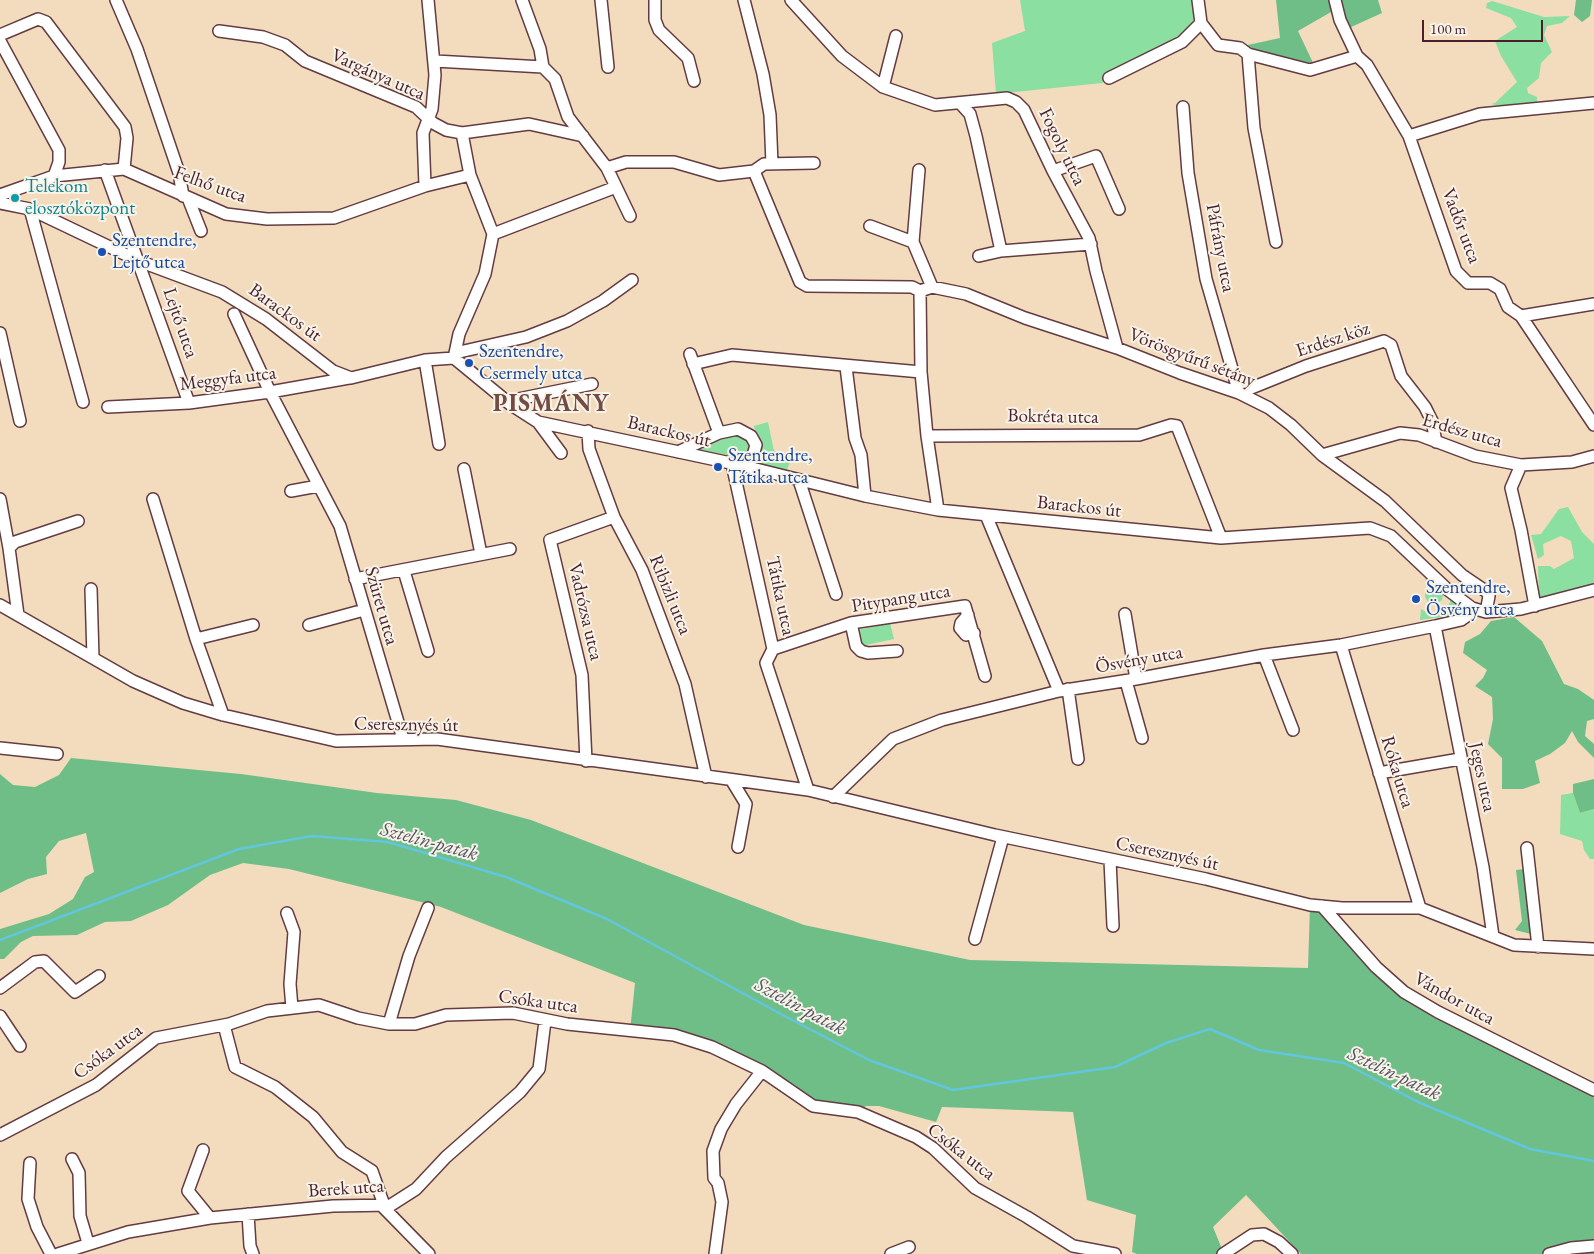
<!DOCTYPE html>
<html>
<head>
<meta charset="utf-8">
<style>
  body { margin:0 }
  #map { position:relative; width:1594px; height:1254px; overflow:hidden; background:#f3dcbd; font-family:"EB Garamond",serif }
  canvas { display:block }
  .scale { position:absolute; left:1422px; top:20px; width:121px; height:22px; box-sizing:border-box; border:2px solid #4a1f2b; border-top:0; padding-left:6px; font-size:15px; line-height:18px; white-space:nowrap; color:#4a1f2b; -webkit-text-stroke:4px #f7f3e8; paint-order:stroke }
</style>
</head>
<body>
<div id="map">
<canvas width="1594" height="1254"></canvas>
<div class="scale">100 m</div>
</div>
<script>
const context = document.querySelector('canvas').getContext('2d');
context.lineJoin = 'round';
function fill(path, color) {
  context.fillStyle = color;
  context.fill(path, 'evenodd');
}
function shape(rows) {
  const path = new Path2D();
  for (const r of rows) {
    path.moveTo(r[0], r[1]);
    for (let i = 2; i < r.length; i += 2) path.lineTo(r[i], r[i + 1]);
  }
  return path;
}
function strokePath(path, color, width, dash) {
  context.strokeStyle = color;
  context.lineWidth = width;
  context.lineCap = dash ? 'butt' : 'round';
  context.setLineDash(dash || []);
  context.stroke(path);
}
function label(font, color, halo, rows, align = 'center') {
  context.font = font + ' "EB Garamond",serif';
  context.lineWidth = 4;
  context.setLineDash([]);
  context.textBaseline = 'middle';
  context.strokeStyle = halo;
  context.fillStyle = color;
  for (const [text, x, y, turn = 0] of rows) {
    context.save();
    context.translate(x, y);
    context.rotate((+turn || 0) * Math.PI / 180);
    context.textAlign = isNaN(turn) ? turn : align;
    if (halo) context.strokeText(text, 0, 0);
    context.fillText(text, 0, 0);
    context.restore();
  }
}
const green = shape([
  [1020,0,1204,0,1206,23,1181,42,1102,83,996,94,992,43,1025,31],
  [1492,1,1544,17,1570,16,1562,23,1547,26,1544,35,1552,52,1541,63,1539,78,1527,88,1528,93,1537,97,1537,102,1505,107,1491,104,1495,103,1517,82,1501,56,1495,41,1517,27,1511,18,1486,8,1487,3],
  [768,422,774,451,792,458,785,474,755,466,760,451,754,426],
  [732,432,751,440,750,454,743,458,691,448],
  [1568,507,1582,532,1594,544,1594,586,1539,599,1538,566,1550,566,1554,569,1574,558,1571,541,1561,536,1543,544,1544,555,1538,559,1531,535,1541,534,1559,509],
  [1426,573,1444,591,1442,600,1438,603,1428,602,1425,597,1425,591,1429,591,1430,587,1425,586],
  [1451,598,1465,607,1463,614,1420,620,1421,609,1430,614,1443,612,1448,608],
  [890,623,894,639,861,646,858,630],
  [1573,793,1580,813,1594,809,1594,859,1590,859,1584,850,1582,841,1560,834,1561,795]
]);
const forest = shape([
  [1276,0,1378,0,1382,13,1349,28,1338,8,1298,31,1315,67,1311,74,1243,46,1280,38],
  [1576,0,1592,0,1590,16,1582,22,1574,15],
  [1514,617,1542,641,1564,684,1578,689,1594,700,1594,719,1587,721,1585,736,1594,744,1594,758,1578,742,1572,731,1565,743,1550,754,1535,761,1540,783,1523,789,1502,789,1502,758,1488,744,1493,719,1492,697,1475,686,1483,678,1487,670,1463,653,1465,642,1480,634,1491,621],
  [71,758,241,774,377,793,456,800,531,820,804,925,970,960,1308,968,1310,905,1322,906,1388,980,1594,1090,1594,1254,1301,1254,1246,1195,1213,1227,1222,1249,1216,1254,1137,1254,1132,1252,1136,1215,1087,1200,1073,1112,942,1107,936,1122,879,1106,866,1106,858,1112,823,1108,712,1047,630,1031,635,983,441,907,289,869,243,863,210,875,168,905,131,921,105,922,77,935,33,936,21,942,4,959,0,959,0,929,49,914,73,899,85,877,94,872,86,833,59,841,46,857,47,874,28,879,0,893,0,774,13,785,35,787,59,775],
  [1594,779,1594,809,1580,813,1573,793,1573,784],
  [1525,869,1531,934,1515,930,1522,921,1516,870]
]);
const stream = shape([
  [0,940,239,849,312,836,388,842,506,877,607,919,779,1013,869,1060,953,1090,1115,1067,1166,1043,1210,1029,1259,1050,1344,1063,1418,1102,1530,1149,1594,1161]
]);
const minor = shape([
  [116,0,137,49,179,173,183,196],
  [522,0,540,49,543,67,555,79,568,117,607,168,630,216],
  [601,0,608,67],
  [655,0,655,20,659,30,688,58,694,81],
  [744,0,763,74,770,115,772,164],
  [791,0,842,56,883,87,935,105,1007,98,1016,102,1024,110,1053,171,1089,238,1096,271,1117,348],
  [1198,0,1201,23,1218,45,1240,48,1248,54,1310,70,1357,56],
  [1335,0,1340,20,1357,56,1367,65,1409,136,1456,271,1468,283,1490,283,1500,289,1508,307,1521,316,1594,425],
  [219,31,263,37,285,45,305,61,416,107,433,123,446,130,462,133,529,124,583,136],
  [0,35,38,19,46,22,125,127,127,138,124,169],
  [0,41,59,150,59,162,54,176],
  [1248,54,1254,128,1276,242],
  [435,61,543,67],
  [1109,78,1182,42,1201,23],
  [883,87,896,36],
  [960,103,970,114,976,136,1001,251],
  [1183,107,1188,173,1206,279,1239,393,1306,366,1384,341,1391,345,1401,376,1425,407,1432,421,1436,442],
  [1409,136,1480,114,1594,103],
  [607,168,626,162,674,162,719,175,754,171,764,164,814,163],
  [105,170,189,403],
  [754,171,800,282,807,286,912,287,920,291,932,287,966,294,1025,318,1117,348,1180,373,1239,393,1269,408,1291,425,1322,455,1385,501,1462,575,1487,592,1489,596,1486,612],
  [1053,171,1096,156,1119,209],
  [425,186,423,133,432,109,435,75,428,0],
  [0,195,54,176,124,169,226,214,267,219,334,218,425,186,470,175],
  [188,198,201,231],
  [0,203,30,209,139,261,222,292,266,319,333,371,351,378,425,360,454,358,510,404,538,422,740,465,865,496,938,510,1221,538,1370,528,1391,536,1448,590,1472,608,1486,612,1521,609,1594,590],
  [30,209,83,402],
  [870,226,913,242,932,287],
  [493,234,616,187],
  [913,242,919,170],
  [979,256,1001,251,1091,244],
  [234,314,270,392,340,526,403,739],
  [1521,316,1594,304],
  [0,333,20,421],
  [455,353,526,337,567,321,603,301,632,280],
  [690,354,719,433],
  [454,358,459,334,485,274,493,234,470,175,462,133],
  [425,360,439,444],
  [693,364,732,355,921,372,920,291],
  [846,367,855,438,861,455,865,496],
  [921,372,927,436,938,510],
  [510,404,518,399,592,384],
  [108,407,189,403,270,392,349,378],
  [538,422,561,453],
  [588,431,589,449,614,517,642,570,685,684,706,777],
  [927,436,1139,435,1171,425,1177,426,1221,538],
  [678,452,719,433,738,429,751,436,756,445,752,459,740,465],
  [1322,455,1400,433,1419,435,1475,456,1521,465,1572,462,1594,456],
  [732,464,773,649,766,663,808,790],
  [1521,465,1511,488,1521,530,1535,606],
  [464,469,481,554],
  [799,480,836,594],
  [291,491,318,486],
  [0,499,9,548,18,615],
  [153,499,196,639,223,715],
  [986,515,1059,691],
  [9,548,15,542,78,521],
  [404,571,428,651],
  [355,579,510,549],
  [91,589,93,658],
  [0,605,133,681,183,703,223,715,336,741,437,739,808,790,995,835,1206,879,1310,905,1342,908,1420,908,1514,945,1594,949],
  [1125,614,1136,679],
  [968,615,961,623,960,628,966,635,974,633],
  [851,623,856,646,861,651,868,653,897,651],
  [309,625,364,610],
  [1435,626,1483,867,1493,936],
  [196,639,253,625],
  [1341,645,1420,908],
  [773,649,851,623,965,606,985,676],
  [1264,655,1293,730],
  [1126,681,1142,738],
  [1068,689,1078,759],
  [0,748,57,754],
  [586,761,582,675,550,540,614,517],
  [1379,773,1460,759],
  [732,781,746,804,738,847],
  [833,797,893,739,942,720,1059,691,1136,679,1264,655,1341,645,1435,626,1461,620,1468,615,1472,608],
  [1527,848,1538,947],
  [1110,860,1113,926],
  [1322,906,1376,967,1404,992,1438,1012,1594,1090],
  [287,913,294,932,290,984,292,1008],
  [975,939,1003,837],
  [0,988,35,962,44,961,75,992,99,976],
  [0,1016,20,1046],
  [389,1024,409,956,428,908],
  [224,1025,235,1067,275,1087,313,1117,342,1152,372,1171,384,1205],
  [0,1135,96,1085,156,1038,229,1024,267,1011,319,1005,358,1018,389,1024,415,1024,446,1015,513,1013,567,1024,674,1035,712,1047,762,1071,813,1106,858,1112,916,1137,933,1148,975,1188,1027,1217,1073,1246,1115,1254],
  [203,1150,188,1191,210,1218],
  [72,1159,79,1173,80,1216,88,1243],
  [30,1163,28,1199,37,1227,51,1254],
  [381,1205,429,1254],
  [248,1214,250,1246,253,1254],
  [58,1254,128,1232,210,1218,333,1206,391,1205,416,1189,446,1157,520,1092,539,1069,545,1021],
  [715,1254,722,1202,718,1183,714,1178,713,1151,721,1129,736,1104,762,1071],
  [891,1254,909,1247],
  [1223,1254,1252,1235,1264,1234,1279,1242,1292,1254],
  [1549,1254,1571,1248,1594,1246]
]);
const markers = [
  [15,198,5,"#0f9aa8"],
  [102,252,5,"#1a4fb4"],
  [469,363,5,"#1a4fb4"],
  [718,467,5,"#1a4fb4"],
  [1416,599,5,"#1a4fb4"]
];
const streetNames = [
  ["Vargánya utca",378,75,24],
  ["Fogoly utca",1062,147,64],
  ["Felhő utca",210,185,20],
  ["Vadőr utca",1461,226,69],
  ["Páfrány utca",1220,248,79],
  ["Barackos út",285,313,36],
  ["Lejtő utca",180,323,71],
  ["Erdész köz",1333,340,-18],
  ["Vörösgyűrű sétány",1192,358,21],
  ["Meggyfa utca",228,379,-7],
  ["Bokréta utca",1053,417,1],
  ["Erdész utca",1462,431,16],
  ["Barackos út",669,432,13],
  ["Barackos út",1079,507,6],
  ["Ribizli utca",670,595,68],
  ["Tátika utca",780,596,78],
  ["Pitypang utca",901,599,-9],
  ["Szüret utca",381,606,74],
  ["Vadrózsa utca",585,612,77],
  ["Ösvény utca",1139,660,-10],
  ["Cseresznyés út",406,725,1],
  ["Róka utca",1397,772,73],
  ["Jeges utca",1482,777,78],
  ["Cseresznyés út",1167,854,12],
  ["Vándor utca",1454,999,29],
  ["Csóka utca",538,1002,8],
  ["Csóka utca",108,1052,-36],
  ["Csóka utca",961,1152,38],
  ["Berek utca",346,1189,-4]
];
const cultureNames = [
  ["Telekom",25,187],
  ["elosztóközpont",25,209]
];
const transitNames = [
  ["Szentendre,",112,241],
  ["Lejtő utca",112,263],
  ["Szentendre,",479,352],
  ["Csermely utca",479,374],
  ["Szentendre,",728,456],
  ["Tátika utca",728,478],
  ["Szentendre,",1426,588],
  ["Ösvény utca",1426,610]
];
const waterNames = [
  ["Sztelin-patak",429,842,15],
  ["Sztelin-patak",800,1007,28],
  ["Sztelin-patak",1394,1074,25]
];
const districtNames = [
  ["PISMÁNY",551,404]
];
fill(green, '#8adfa1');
fill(forest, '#6fbe87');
strokePath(stream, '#61c6de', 2.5);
strokePath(minor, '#633b41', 14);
strokePath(minor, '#fff', 11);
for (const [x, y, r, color] of markers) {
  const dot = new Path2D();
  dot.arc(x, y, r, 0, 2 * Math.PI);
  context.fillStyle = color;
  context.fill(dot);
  strokePath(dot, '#f7f3e8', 2);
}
label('19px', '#4a1f2b', '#f7f3e8', streetNames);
label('19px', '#0d838f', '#f7f3e8', cultureNames, 'left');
label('19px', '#164399', '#f7f3e8', transitNames, 'left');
label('italic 20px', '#515161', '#f7f3e8', waterNames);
context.letterSpacing = '1px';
label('bold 24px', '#744b44', '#f7f3e8', districtNames);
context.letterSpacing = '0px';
</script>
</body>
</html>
